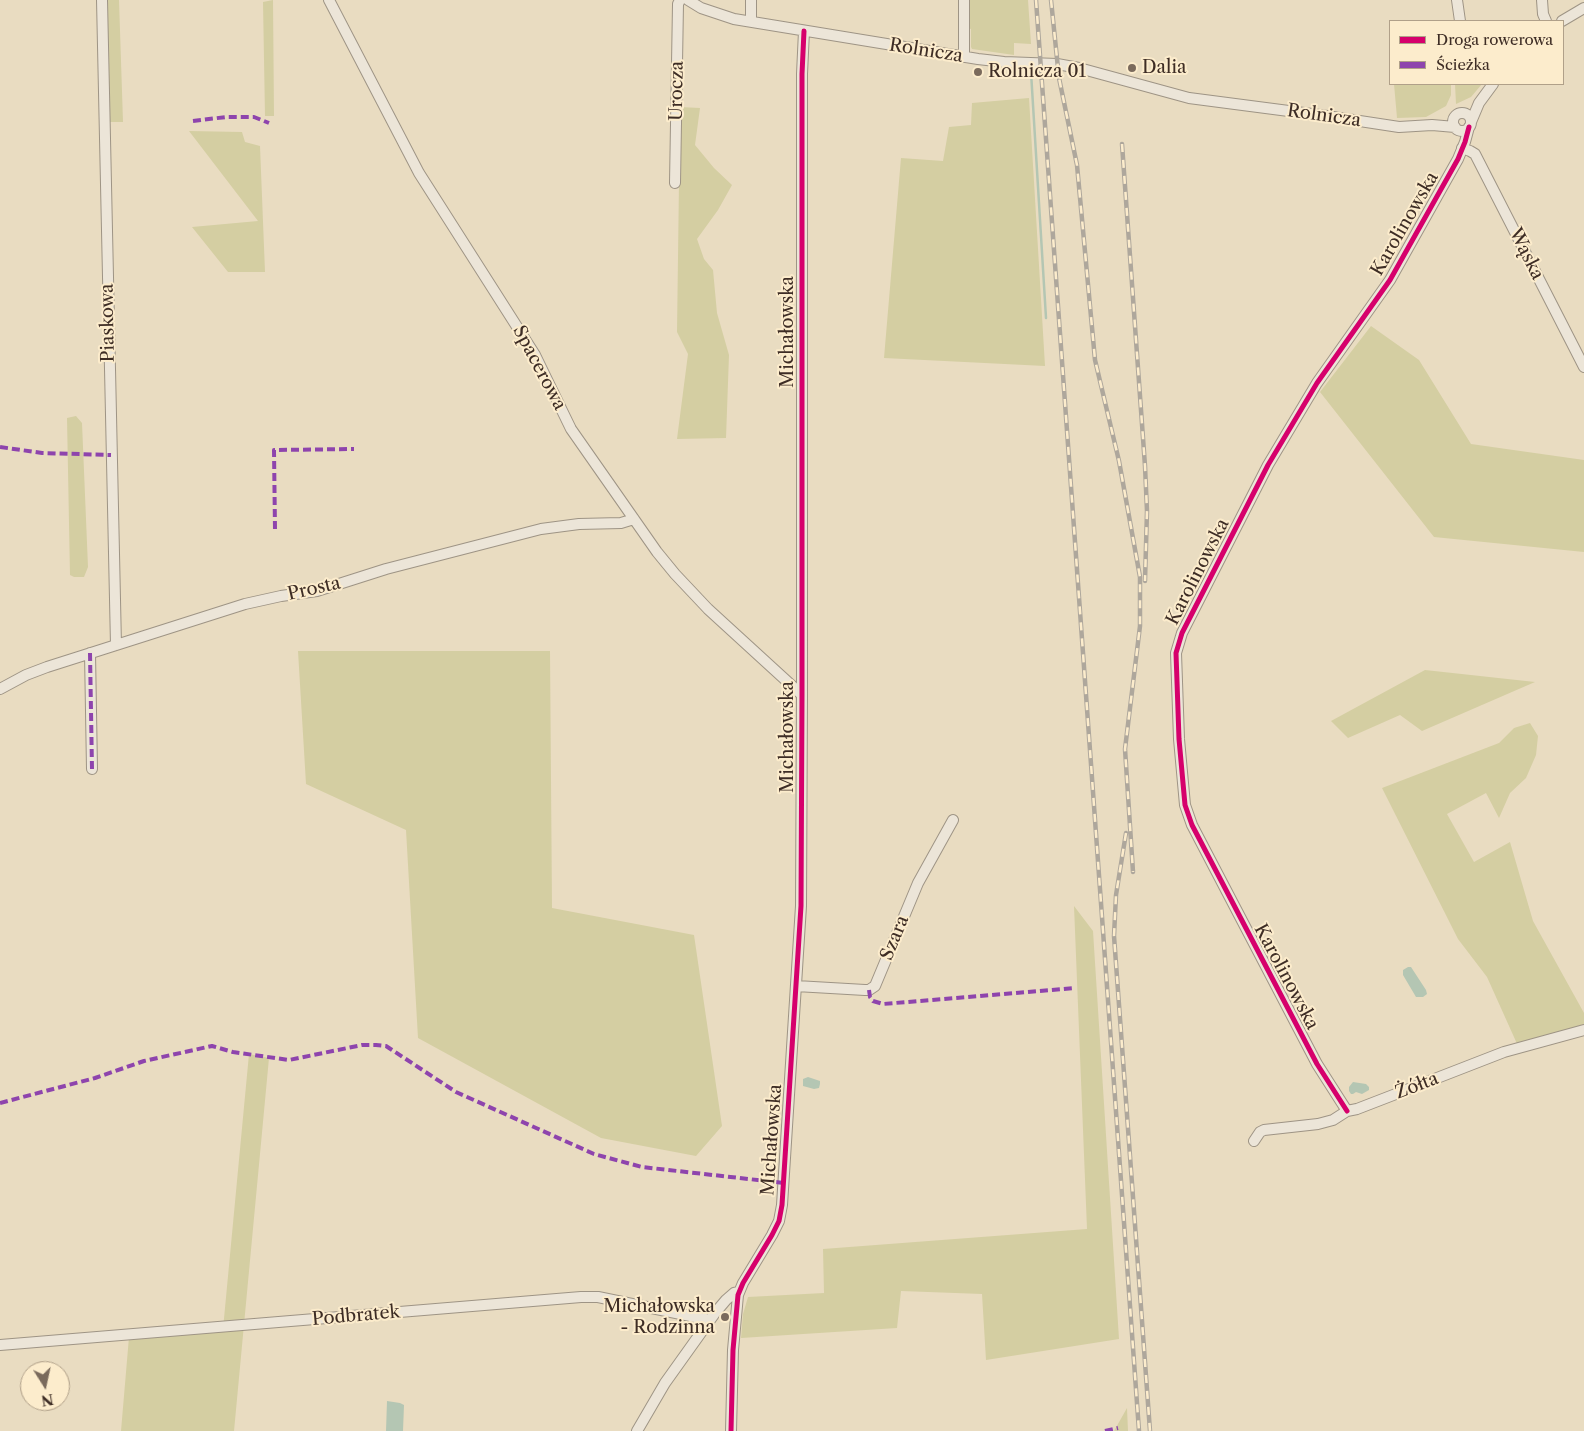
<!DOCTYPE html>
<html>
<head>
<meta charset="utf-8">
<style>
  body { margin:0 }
  #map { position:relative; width:1584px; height:1431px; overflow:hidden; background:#e9dcc1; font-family:"Libre Caslon Text",serif }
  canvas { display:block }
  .legend { position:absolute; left:1389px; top:20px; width:175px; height:65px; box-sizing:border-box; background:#fceccc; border:1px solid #b0a089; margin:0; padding:6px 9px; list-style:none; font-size:15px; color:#3e2d25 }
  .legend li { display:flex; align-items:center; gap:10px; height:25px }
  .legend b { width:25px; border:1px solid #b0a089 }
  .north { position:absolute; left:20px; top:1361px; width:50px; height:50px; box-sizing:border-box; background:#fceccc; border:1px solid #b0a089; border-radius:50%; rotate:170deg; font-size:14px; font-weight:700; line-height:20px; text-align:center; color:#3e2d25 }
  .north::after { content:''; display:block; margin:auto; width:18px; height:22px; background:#7a6a5c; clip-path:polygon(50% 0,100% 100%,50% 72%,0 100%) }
</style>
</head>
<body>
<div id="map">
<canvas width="1584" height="1431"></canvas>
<ul class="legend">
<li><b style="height:6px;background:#d6006c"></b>Droga rowerowa</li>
<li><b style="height:6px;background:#8e44ad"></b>Ścieżka</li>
</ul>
<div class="north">N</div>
</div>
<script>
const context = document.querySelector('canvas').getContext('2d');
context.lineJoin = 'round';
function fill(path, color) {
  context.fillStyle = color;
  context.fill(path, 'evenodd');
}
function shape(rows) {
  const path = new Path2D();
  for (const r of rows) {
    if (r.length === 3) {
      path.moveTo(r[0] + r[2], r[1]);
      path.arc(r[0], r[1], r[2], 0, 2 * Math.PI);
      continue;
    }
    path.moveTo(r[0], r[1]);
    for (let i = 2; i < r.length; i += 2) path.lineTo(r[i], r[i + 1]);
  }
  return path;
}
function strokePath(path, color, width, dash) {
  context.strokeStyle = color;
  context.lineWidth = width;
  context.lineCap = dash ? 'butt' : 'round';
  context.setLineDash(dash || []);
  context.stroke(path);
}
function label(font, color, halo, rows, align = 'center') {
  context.font = font + ' "Libre Caslon Text",serif';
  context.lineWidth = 4;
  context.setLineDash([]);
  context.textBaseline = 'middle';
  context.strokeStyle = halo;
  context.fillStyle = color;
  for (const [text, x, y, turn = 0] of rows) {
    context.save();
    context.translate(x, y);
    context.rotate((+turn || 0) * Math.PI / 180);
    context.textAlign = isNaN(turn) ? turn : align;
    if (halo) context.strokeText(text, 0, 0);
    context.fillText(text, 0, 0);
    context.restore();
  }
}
const green = shape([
  [107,0,119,0,123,122,110,122],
  [273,0,274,116,265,116,263,2],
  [966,0,1028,0,1031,44,1014,43,1014,55,972,49,971,47,971,29,967,28],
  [1394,84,1451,84,1451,95,1446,106,1426,117,1397,118],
  [1455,84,1482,84,1471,97,1456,104],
  [1029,98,1045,366,884,358,901,158,943,161,949,127,971,125,972,103],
  [680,107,700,108,695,145,714,168,732,185,718,210,697,239,704,259,713,270,717,313,729,355,726,438,677,439,688,354,677,332],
  [189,131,242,132,245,142,260,146,265,272,228,272,192,227,258,221],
  [1371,326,1419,360,1471,444,1584,460,1584,552,1434,537,1320,392],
  [76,416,82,423,88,567,84,577,74,577,70,575,67,418],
  [298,651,550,651,552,908,694,935,722,1126,696,1156,601,1138,418,1038,406,830,306,784],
  [1425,670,1535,682,1422,731,1400,715,1348,738,1331,721],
  [1530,723,1538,736,1536,755,1526,778,1510,793,1499,818,1486,793,1447,814,1474,862,1510,842,1533,921,1584,1013,1584,1024,1518,1046,1487,977,1458,939,1382,788,1499,743,1514,728],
  [1074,906,1093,931,1119,1339,986,1360,982,1294,901,1291,897,1328,741,1338,743,1314,748,1297,824,1293,823,1249,1087,1229],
  [249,1054,269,1058,234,1431,121,1431,129,1337,223,1329],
  [1127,1408,1128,1431,1114,1431]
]);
const water = shape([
  [1408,967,1411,967,1426,990,1427,994,1423,997,1416,997,1403,975,1403,970],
  [808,1077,820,1081,820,1084,819,1088,814,1089,803,1086,803,1079],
  [1353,1082,1366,1084,1369,1087,1369,1090,1362,1094,1356,1092,1353,1094,1351,1094,1349,1091,1349,1087],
  [387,1401,400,1403,404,1405,403,1431,386,1431]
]);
const stream = shape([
  [1031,72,1046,318]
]);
const minor = shape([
  [102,0,116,645],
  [329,0,419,173,535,355,571,429,657,552,675,574,708,609,802,695],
  [688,0,701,8,734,19,978,59,1004,62,1057,64,1079,68,1189,98,1327,116,1399,127,1432,125,1455,127],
  [964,0,964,57],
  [1457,0,1460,21],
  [1542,0,1543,14,1546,21],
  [1562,21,1584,8],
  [751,22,751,0],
  [1462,122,9],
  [1471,122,1479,103,1493,84],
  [1462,148,1470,151,1475,154,1584,367],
  [675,183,678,4,680,0],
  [90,653,92,769],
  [0,689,26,675,47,667,245,604,281,596,317,591,386,569,541,529,579,524,621,523,634,519],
  [796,986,865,990,869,990,875,986,918,883,953,820],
  [1347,1111,1317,1064,1192,825,1185,805,1179,739,1176,653,1182,633,1268,465,1317,383,1390,280,1458,159,1465,142,1469,127],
  [1254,1141,1260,1132,1264,1130,1318,1124,1333,1120,1347,1111,1357,1109,1401,1092,1504,1052,1584,1030],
  [0,1345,581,1297,598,1297,710,1320],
  [637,1431,665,1383,715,1313,726,1300,734,1293,739,1292],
  [731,1431,733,1350,738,1295,743,1283,772,1235,779,1221,782,1205,801,906,802,695,802,74,804,31]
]);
const rail = shape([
  [1036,0,1139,1431],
  [1051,0,1059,78,1077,165,1095,360,1119,461,1140,577,1140,626,1125,749,1133,872],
  [1122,144,1145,466,1147,511,1145,581],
  [1126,833,1116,895,1114,936,1150,1431]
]);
const quiet = shape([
  [193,121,226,117,254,117,269,123],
  [0,447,42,453,111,455],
  [275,529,274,450,354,449],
  [90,653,92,769],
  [869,990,870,997,873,1001,883,1004,1075,988],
  [0,1103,95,1078,144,1061,212,1046,233,1052,289,1060,362,1045,376,1045,386,1046,456,1092,594,1154,642,1167,784,1183],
  [1105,1431,1118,1428]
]);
const cycleway = shape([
  [1347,1111,1317,1064,1192,825,1185,805,1179,739,1176,653,1182,633,1268,465,1317,383,1390,280,1458,159,1465,142,1469,127],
  [731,1431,733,1350,738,1295,743,1283,772,1235,779,1221,782,1205,801,906,802,695,802,74,804,31]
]);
const markers = [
  [1132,68,5,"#7a6a5c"],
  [978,72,5,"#7a6a5c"],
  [725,1317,5,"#7a6a5c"]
];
const streetNames = [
  ["Rolnicza",926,51,9],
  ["Urocza",677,91,-89],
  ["Rolnicza",1324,116,8],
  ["Karolinowska",1405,224,-60],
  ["Wąska",1526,254,63],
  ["Piaskowa",108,323,-91],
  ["Michałowska",788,332,-90],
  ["Spacerowa",539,368,62],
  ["Karolinowska",1198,572,-63],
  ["Prosta",314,589,-13],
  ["Michałowska",788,737,-90],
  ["Szara",895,938,-68],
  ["Karolinowska",1286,977,62],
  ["Żółta",1417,1086,-21],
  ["Michałowska",772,1140,-86],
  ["Podbratek",356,1316,-5]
];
const poiNames = [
  ["Dalia",1142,68],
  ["Rolnicza 01",988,72],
  ["Michałowska",715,1307,"right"],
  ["- Rodzinna",715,1328,"right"]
];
fill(green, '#d4cea2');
fill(water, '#b4c6b3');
strokePath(stream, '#b4c6b3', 2.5);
strokePath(minor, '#9e9485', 12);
strokePath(minor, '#ece5d8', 10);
strokePath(rail, '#aea79c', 4.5);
strokePath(rail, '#fceccc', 2.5, [8]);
strokePath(quiet, '#8e44ad', 4, [8, 4]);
strokePath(cycleway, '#d6006c', 5);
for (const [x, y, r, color] of markers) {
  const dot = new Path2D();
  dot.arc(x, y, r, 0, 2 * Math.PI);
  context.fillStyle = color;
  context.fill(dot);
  strokePath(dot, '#fceccc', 2);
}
label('18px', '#3e2d25', '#fceccc', streetNames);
label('18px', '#3e2d25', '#fceccc', poiNames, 'left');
</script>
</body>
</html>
